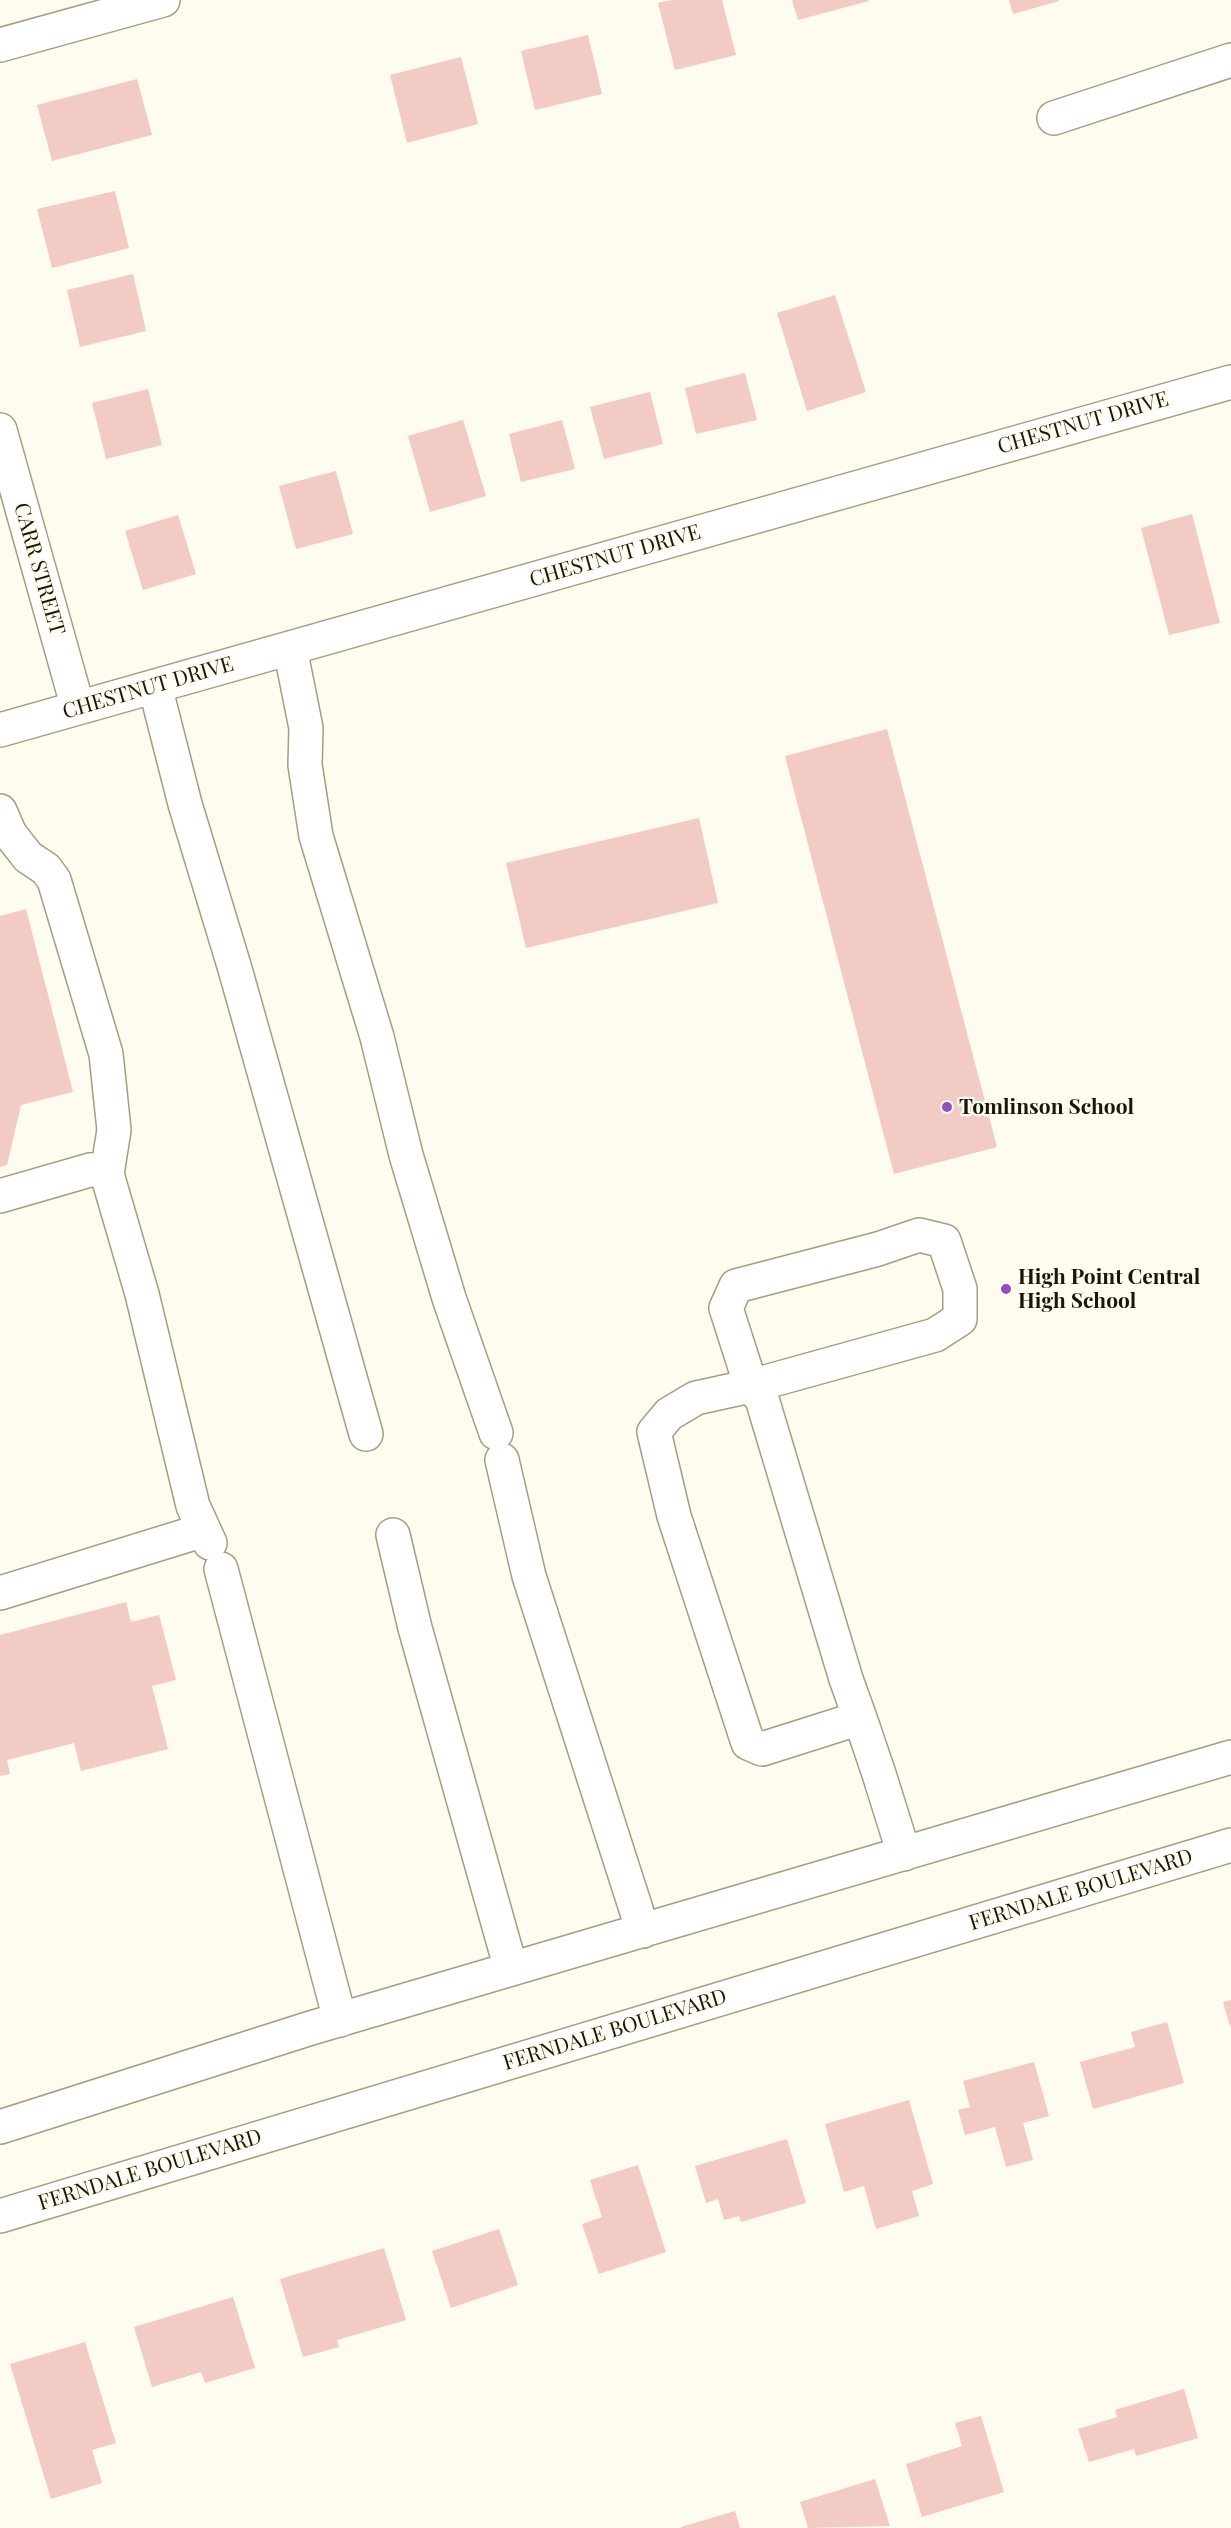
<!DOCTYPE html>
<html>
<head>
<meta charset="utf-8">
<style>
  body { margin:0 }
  canvas { display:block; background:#fefbef }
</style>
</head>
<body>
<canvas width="1231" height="2528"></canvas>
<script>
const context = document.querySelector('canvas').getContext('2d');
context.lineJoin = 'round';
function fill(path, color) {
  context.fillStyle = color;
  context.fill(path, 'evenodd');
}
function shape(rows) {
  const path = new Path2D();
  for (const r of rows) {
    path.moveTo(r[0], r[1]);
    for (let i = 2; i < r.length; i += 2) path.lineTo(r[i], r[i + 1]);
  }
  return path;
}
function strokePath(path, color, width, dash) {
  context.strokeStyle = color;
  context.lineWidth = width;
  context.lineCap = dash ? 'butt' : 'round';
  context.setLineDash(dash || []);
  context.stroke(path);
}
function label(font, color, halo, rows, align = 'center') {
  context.font = font + ' "Playfair Display",serif';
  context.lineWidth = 4.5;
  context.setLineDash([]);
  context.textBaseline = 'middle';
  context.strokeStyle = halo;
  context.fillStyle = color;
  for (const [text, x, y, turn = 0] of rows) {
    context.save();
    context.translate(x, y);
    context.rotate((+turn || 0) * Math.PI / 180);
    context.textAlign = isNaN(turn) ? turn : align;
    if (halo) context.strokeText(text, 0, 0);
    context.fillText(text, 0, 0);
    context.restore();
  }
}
const building = shape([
  [671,0,722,0,736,55,675,70,658,3],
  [792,0,869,0,869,1,798,20],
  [1009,0,1059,0,1059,1,1013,14],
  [588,35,602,94,535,110,521,51],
  [461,57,478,124,407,143,390,75],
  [137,79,152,135,52,161,37,105],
  [115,191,129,248,52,268,37,209],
  [133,274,146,331,80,347,67,290],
  [835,295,866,392,807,411,777,313],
  [745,373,757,420,696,434,685,388],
  [148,389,162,445,106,459,92,403],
  [650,392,663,444,604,459,590,407],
  [463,420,486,496,430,512,408,436],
  [562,420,575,469,521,482,509,434],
  [336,471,353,534,296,549,279,486],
  [1192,514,1220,623,1169,635,1141,528],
  [178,515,196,574,143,590,125,531],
  [887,729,997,1147,894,1174,785,756],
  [699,818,718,903,526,948,506,863],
  [26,909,73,1092,21,1105,7,1165,0,1167,0,916],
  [126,1602,131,1622,159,1615,176,1680,152,1686,168,1749,81,1771,74,1743,7,1760,10,1774,0,1776,0,1635],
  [1231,2000,1231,2026,1230,2026,1223,2002],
  [1167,2022,1184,2083,1093,2109,1080,2062,1135,2047,1131,2032],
  [1034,2062,1049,2116,1023,2123,1033,2160,1006,2167,995,2127,965,2135,958,2110,970,2107,963,2081],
  [909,2100,933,2184,912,2191,919,2216,876,2229,864,2186,844,2192,825,2124],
  [787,2139,806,2203,741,2222,739,2216,724,2220,718,2199,706,2203,695,2166],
  [638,2165,666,2252,599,2274,582,2224,602,2217,590,2180],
  [499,2229,518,2285,451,2308,432,2251],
  [384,2248,406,2320,337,2340,339,2347,303,2357,280,2279],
  [233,2297,255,2368,205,2383,201,2372,152,2387,134,2327],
  [85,2342,116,2443,92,2450,102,2483,51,2499,10,2364],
  [1184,2389,1198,2438,1136,2456,1134,2449,1089,2462,1078,2429,1117,2417,1115,2410],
  [981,2416,1004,2492,922,2517,906,2464,962,2446,955,2423],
  [875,2479,890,2526,808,2528,800,2502],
  [735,2511,740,2528,681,2528,681,2527]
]);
const minor = shape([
  [0,45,163,0],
  [1054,118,1231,60],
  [0,430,78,708],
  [290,648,306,728,305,765,316,836,377,1037,406,1155,449,1298,496,1433],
  [155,686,185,804,235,969,366,1434],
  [0,730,1231,382],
  [0,811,10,834,28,857,46,869,54,880,106,1054,114,1130,107,1174,142,1294,193,1506,210,1543],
  [0,1196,90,1170,108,1169],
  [919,1235,944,1241,960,1289,960,1319,935,1335,751,1386,726,1308,736,1286,878,1249,919,1235],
  [502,1460,529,1576,643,1931],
  [393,1535,415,1628,511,1969],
  [221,1569,340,2020],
  [0,1593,204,1530],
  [860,1718,762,1749,748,1743,674,1516,654,1432,669,1414,696,1398,751,1386,762,1399,846,1679,860,1718,879,1774,904,1854],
  [0,2127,311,2028,1231,1757],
  [0,2216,1231,1845]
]);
const markers = [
  [947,1107,6,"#924fc4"],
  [1006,1289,6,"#924fc4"]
];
const streetNames = [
  ["CHESTNUT DRIVE",1083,423,-16],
  ["CHESTNUT DRIVE",615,556,-16],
  ["CARR STREET",39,569,74],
  ["CHESTNUT DRIVE",148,688,-16],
  ["FERNDALE BOULEVARD",1081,1890,-17],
  ["FERNDALE BOULEVARD",615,2030,-17],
  ["FERNDALE BOULEVARD",150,2170,-17]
];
const poiNames = [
  ["Tomlinson School",959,1107],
  ["High Point Central",1018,1277],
  ["High School",1018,1301]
];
fill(building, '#f3cbc5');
strokePath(minor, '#a59e80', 36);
strokePath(minor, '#fff', 33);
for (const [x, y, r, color] of markers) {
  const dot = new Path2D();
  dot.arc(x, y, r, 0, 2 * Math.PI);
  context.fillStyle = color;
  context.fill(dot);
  strokePath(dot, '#fefbef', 2);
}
label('21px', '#19160b', '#fefbef', streetNames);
label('bold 21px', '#19160b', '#fefbef', poiNames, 'left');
</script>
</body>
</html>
